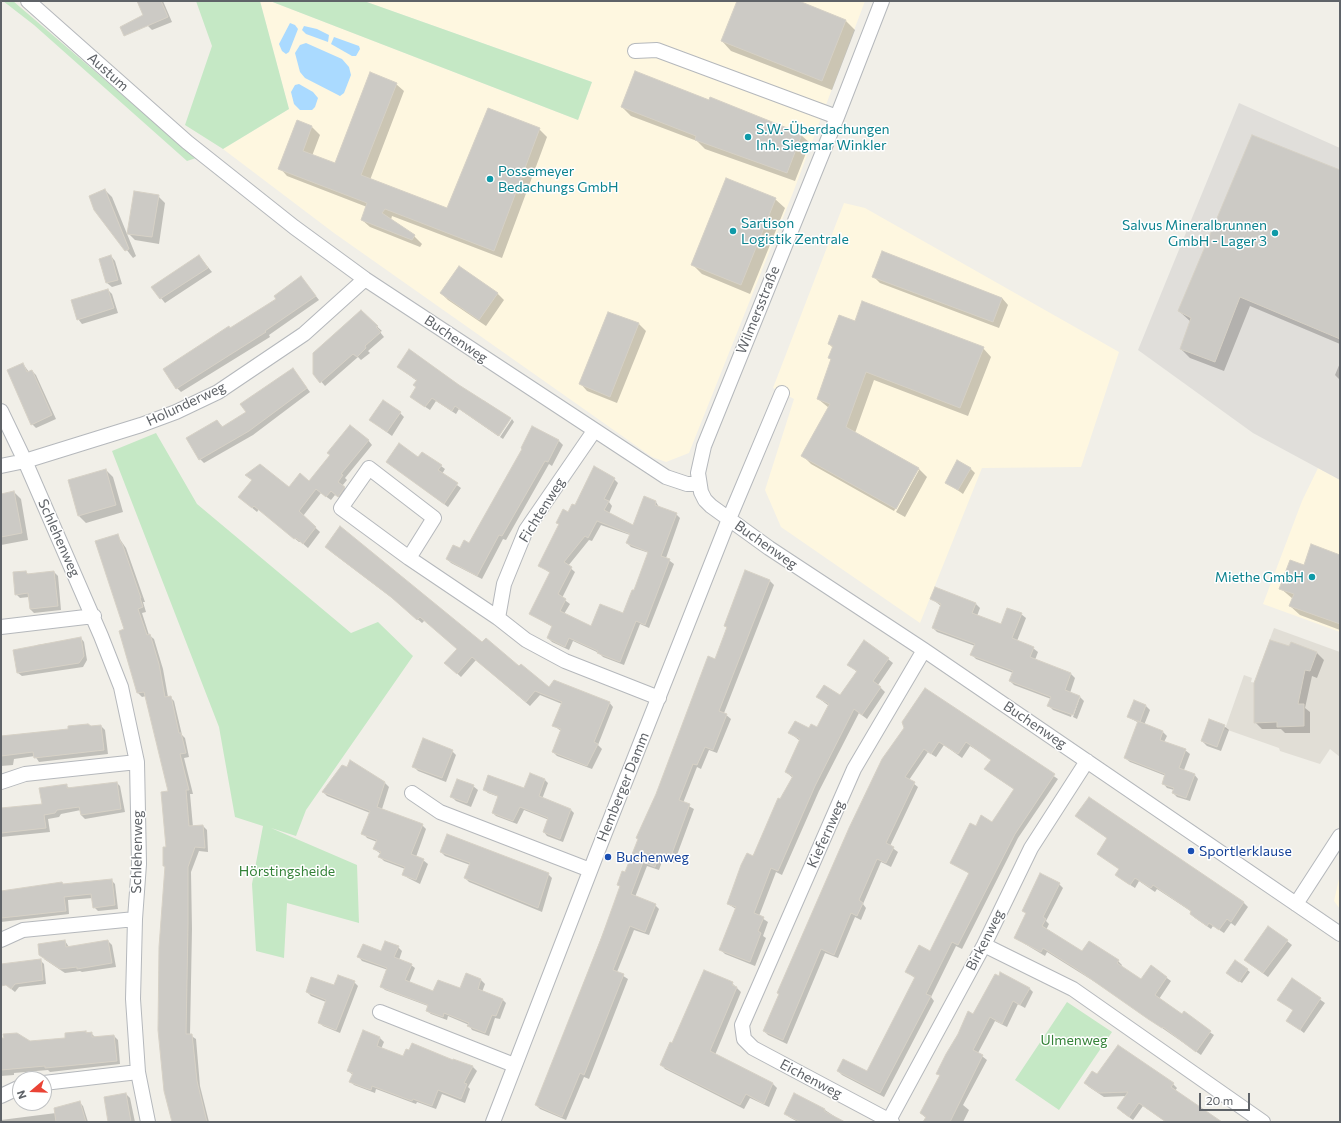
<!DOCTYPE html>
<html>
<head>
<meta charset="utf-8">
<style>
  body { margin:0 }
  #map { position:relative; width:1341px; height:1123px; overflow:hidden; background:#f1efe8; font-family:Commissioner,sans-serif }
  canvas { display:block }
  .frame { position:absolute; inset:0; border:2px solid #5f6368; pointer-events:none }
  .north { position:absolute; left:12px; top:1071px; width:40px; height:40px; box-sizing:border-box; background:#fff; border:1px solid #bfc1c3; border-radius:50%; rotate:251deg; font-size:11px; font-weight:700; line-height:16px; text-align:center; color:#5f6368 }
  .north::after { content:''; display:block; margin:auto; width:14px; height:18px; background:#ea4335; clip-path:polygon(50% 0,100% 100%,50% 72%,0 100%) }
  .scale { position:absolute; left:1199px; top:1093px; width:51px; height:18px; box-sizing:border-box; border:2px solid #5f6368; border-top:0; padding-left:5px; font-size:12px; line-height:14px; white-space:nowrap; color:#5f6368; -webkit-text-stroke:3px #fff; paint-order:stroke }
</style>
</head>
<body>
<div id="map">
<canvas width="1341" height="1123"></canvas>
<div class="frame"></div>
<div class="north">N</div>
<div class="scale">20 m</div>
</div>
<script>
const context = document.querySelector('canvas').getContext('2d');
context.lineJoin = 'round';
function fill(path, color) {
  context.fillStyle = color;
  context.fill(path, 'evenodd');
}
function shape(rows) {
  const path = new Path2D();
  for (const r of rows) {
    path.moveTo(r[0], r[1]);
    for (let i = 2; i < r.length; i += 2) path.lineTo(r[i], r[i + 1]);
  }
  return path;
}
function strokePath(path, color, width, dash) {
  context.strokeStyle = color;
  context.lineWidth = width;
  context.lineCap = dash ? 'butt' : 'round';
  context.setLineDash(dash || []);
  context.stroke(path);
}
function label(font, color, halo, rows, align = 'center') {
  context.font = font + ' Commissioner,sans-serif';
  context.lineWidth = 3;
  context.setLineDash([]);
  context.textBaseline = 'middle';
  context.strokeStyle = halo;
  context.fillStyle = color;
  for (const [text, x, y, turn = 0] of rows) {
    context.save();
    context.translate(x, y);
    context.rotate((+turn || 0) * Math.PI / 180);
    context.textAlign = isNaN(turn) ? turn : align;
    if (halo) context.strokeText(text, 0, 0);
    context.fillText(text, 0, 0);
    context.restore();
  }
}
const commercial = shape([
  [260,1,270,1,578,120,592,82,364,1,865,1,794,190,689,453,666,462,652,457,334,233,223,149,289,109],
  [844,203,865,208,1119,352,1081,467,982,468,920,623,781,527,765,490,794,399,773,388],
  [1318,468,1340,480,1340,632,1263,604,1302,501],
  [1340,874,1340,909,1334,901]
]);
const industrial = shape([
  [1239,103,1340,148,1340,480,1253,433,1138,350]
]);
const education = shape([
  [1274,628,1340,652,1340,757,1330,749,1320,764,1280,751,1279,748,1225,729,1244,675,1252,678,1251,682,1256,683,1258,671]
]);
const green = shape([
  [3,1,13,1,196,158,187,161,34,25],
  [196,1,260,1,289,109,223,149,185,125,212,46],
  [270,1,364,1,592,82,578,120],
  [156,433,197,504,351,633,378,622,413,656,306,810,296,836,271,828,357,865,359,923,287,903,284,958,256,951,252,884,263,826,235,817,219,727,112,451],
  [1067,1002,1112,1032,1059,1110,1015,1080]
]);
const water = shape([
  [290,23,295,25,298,29,289,52,286,54,282,51,279,44],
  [304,26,317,29,329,35,328,42,306,34,302,30],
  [334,37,359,46,360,49,356,56,352,56,331,44],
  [306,43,342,59,349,67,351,75,344,93,340,96,305,78,300,72,295,53,300,45],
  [299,84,313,92,318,98,315,107,312,110,300,110,294,104,291,92,295,85]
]);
const shadow = shape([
  [137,1,163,1,172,22,152,30,148,26],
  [738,1,796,1,846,21,855,30,832,90,731,51,722,41],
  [396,84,404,91,370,180,447,210,539,129,547,137,502,258,392,216,391,220,414,236,422,244,420,247,370,227,362,220,367,207,287,176,280,168,298,122,312,127,320,135,312,156,335,164],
  [710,101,801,135,810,143,795,181,705,149,697,141,631,116,622,107],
  [1340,171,1340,344,1250,306,1224,371,1190,358,1181,349,1191,322,1179,311],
  [105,190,112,197,136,256,133,258,95,209],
  [158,196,165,203,159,244,135,240,128,233],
  [775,199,785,208,750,294,702,274,693,265],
  [882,253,1002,298,1008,305,999,328,880,283,873,276],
  [111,256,115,261,122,284,112,287,107,283],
  [199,256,212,272,165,303,161,298],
  [305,282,319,300,269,335,270,337,181,392,177,388,230,329],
  [108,290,112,294,118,313,82,324,78,319],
  [441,293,497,293,504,300,486,326,448,300],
  [361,312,382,331,380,332,384,337,368,351,370,353,361,360,358,357,325,386,314,373],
  [856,322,983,348,991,357,968,416,874,380,855,433,919,469,927,477,905,517,896,512,919,470,917,470,894,511,811,464,803,456,829,408,818,399,832,360,829,358,833,348,829,344],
  [639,324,646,331,617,403,587,391,580,383],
  [410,350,482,402,483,400,510,418,498,436,459,409,456,414,436,401,430,410,415,400,417,381,398,367],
  [1340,363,1340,380,1335,375],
  [23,364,29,372,32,371,36,375,56,419,36,428,32,424],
  [293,369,310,392,253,435,204,463,200,459,217,421,223,427,247,412],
  [400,413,404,417,392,436,370,420],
  [512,419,514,422,503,439,500,437],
  [533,427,559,441,563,445,552,466,549,464,506,540,503,539,482,579,451,563,447,559,470,544,523,449],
  [368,440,372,445,345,478,347,480,342,486,349,492,343,500,335,495,331,500,321,493,303,516,320,532,308,548,301,542,299,542,259,509,257,512,239,497,289,488,309,482],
  [419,458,441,466,445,469,442,474,461,488,448,507,387,462],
  [970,468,975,473,963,494,946,482],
  [106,470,113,477,123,512,86,523,79,516,69,481],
  [614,479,618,483,609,502,612,506,609,514,634,526,656,502,659,507,676,514,680,518,666,558,674,564,649,628,640,624,624,665,603,657,599,653,573,641,569,650,552,642,548,638,553,627,530,614,550,573,539,565,560,525,557,523,575,506],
  [601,525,630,535,627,543,631,547,649,553,634,592,623,614,592,627,564,614,570,604,562,598,575,572,568,566,589,540,592,541],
  [14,492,21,499,28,540,1,545,1,495],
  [117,535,126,548,145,602,143,602,146,612,142,613,149,635,154,639,163,669,168,697,170,697,174,701,182,735,185,738,189,757,184,758,193,794,190,794,193,827,203,826,207,830,208,852,199,851,191,872,192,929,190,1035,196,1039,200,1086,209,1122,173,1122,166,868,164,866,167,848,169,792,146,696,142,697,138,693,125,651,125,630],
  [330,551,482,644,549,688,609,702,613,707,598,745,602,749,592,769,557,756,553,752,561,731,553,725,562,704,540,695,530,706,476,660,461,677,450,667,458,649,425,620,422,623,396,601],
  [1340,556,1340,630,1300,615,1290,606,1293,599,1280,588,1305,566],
  [26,572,29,575,54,572,58,576,61,610,34,613,30,609,29,597,20,598,16,594],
  [770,581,774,585,724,713,731,719,717,753,709,750,701,769,697,767,683,803,694,809,674,863,663,859,659,870,647,866,635,897,655,905,659,909,649,935,634,930,617,972,628,979,589,1079,584,1077,566,1120,540,1109,536,1105,621,887,618,885,626,874,639,840,637,838,716,660,728,629,725,626],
  [932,599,976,604,980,608,977,616,1002,625,1021,614,1026,618,1017,641,1033,648,1038,652,1035,660,1071,674,1075,678,1070,693,1080,697,1078,697,1071,717,1053,710,1049,706,1051,699,1014,685,1010,681,1013,673,976,659,972,655,975,646,937,632,933,628,941,606],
  [81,638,84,642,87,660,83,667,22,676,18,673,37,645],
  [1290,648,1317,653,1324,660,1317,678,1312,676,1305,708,1310,712,1310,733,1285,733,1281,729,1262,729,1255,722],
  [888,659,893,663,878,685,885,692,867,719,859,713,819,791,782,875,776,872,759,916,768,922,763,936,766,938,755,966,725,954,720,949,736,909,728,904,793,778,786,772,800,741,790,733,817,729,829,706,817,697,840,697,857,672,848,664],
  [925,690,1058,779,1018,838,962,949,956,946,931,997,934,1001,884,1097,842,1075,838,1071,868,1072,916,979,907,972,930,952,970,874,951,862,976,828,992,823,1015,790,990,773,986,769,992,760,970,746,962,758,944,745,936,757,928,752,909,780,918,787,890,846,898,852,891,867,881,862,863,904,866,908,861,920,855,917,838,958,825,953,787,1044,768,1035,764,1031,905,729],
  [1080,697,1084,701,1077,719,1073,717],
  [1146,706,1150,710,1144,725,1162,731,1167,736,1164,742,1185,750,1190,754,1184,770,1194,774,1198,779,1190,801,1177,797,1173,793,1174,790,1167,788,1163,783,1166,776,1130,762,1125,758,1139,723,1128,717],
  [101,726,105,730,108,754,39,762,35,756,14,759,13,765,1,766,1,736],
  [1224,726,1229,730,1221,751,1207,746,1202,741],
  [452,751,456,755,446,782,418,771,414,767],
  [530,774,545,780,548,783,542,799,571,810,574,813,563,842,547,836,544,832,549,820,524,810,517,824,496,816,493,813,499,797,488,793,484,789,525,789],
  [117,783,120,786,125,812,85,819,81,815,81,810,61,814,59,817,48,819,50,832,1,837,1,809,43,804,66,785,70,789],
  [385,783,389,787,382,809,422,825,426,829,416,857,423,860,428,864,420,884,408,878,403,874,405,869,384,861,380,857,381,854,374,849,377,842,367,838,363,833,370,813,327,796,323,792],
  [473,786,478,790,471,807,456,801,451,796],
  [1089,798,1244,903,1248,907,1235,926,1231,923,1224,933,1213,926,1211,929,1195,918,1191,914,1192,912,1157,889,1155,892,1139,881,1135,888,1121,879,1117,875,1120,870,1108,839,1077,816],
  [441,852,548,874,552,878,542,912,469,882,465,878,470,865,445,856],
  [111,880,115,884,118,909,98,911,94,907,93,898,68,900,69,914,1,922,1,892,62,883,64,885],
  [1059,884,1063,888,1046,921,1049,924,1046,930,1083,953,1118,961,1122,965,1121,967,1142,981,1151,967,1167,978,1171,981,1159,999,1214,1035,1201,1055,1103,987,1047,952,1045,956,1015,938,1027,914,1023,910],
  [65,941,69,947,108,941,112,945,116,967,82,972,80,971,65,973,44,959],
  [1287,941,1292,945,1268,977,1250,964],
  [398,947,402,951,399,960,411,965,415,968,409,983,434,992,461,990,467,975,481,980,485,984,482,992,502,999,506,1003,500,1019,495,1018,489,1036,472,1030,469,1025,448,1016,447,1020,431,1014,427,1011,428,1006,385,990,381,986,388,970,362,961,359,957,382,953],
  [40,960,44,964,46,984,19,987,15,992,1,981,1,965],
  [1235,961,1250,972,1242,983,1229,975],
  [1292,980,1325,1003,1304,1033,1287,1020,1294,1011,1283,1003],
  [354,982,358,986,340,1033,323,1026,319,1022,326,1002,311,996,307,992],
  [732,983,741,992,715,1055,773,1084,777,1088,769,1107,750,1098,744,1109,665,1069,661,1064,673,1044],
  [1029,988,1033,992,1025,1008,1018,1004,1007,1027,995,1021,978,1053,987,1060,963,1105,969,1110,963,1122,925,1122,926,1118,921,1113,940,1076,938,1074,973,1015],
  [363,1031,380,1038,384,1042,381,1049,404,1058,454,1060,473,1067,477,1071,468,1087,470,1089,465,1103,442,1094,436,1109,417,1102,416,1104,376,1089,375,1093,354,1085,350,1081,353,1075,348,1071],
  [85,1032,91,1033,95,1037,114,1036,118,1040,120,1064,50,1072,48,1070,14,1073,14,1075,1,1076,1,1039,30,1042,66,1039],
  [1118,1046,1173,1084,1177,1088,1175,1091,1213,1122,1166,1122,1143,1106,1133,1120,1122,1112,1126,1096,1104,1097,1089,1087,1085,1083,1098,1076],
  [126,1094,130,1098,135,1122,109,1122],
  [794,1095,825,1110,843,1122,798,1122,789,1117,785,1113],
  [79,1102,83,1106,88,1122,1,1122,1,1120,56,1113]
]);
const building = shape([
  [137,1,161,1,168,17,124,36,120,27,143,15,137,1],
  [737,1,799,1,846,20,822,81,721,41,737,1],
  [635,71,709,100,710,97,802,134,787,173,695,140,696,136,621,107,635,71],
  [370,72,397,83,361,175,447,208,488,108,540,128,494,251,385,209,382,213,415,235,412,240,361,220,367,203,278,169,297,120,312,126,303,151,335,163,370,72],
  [1252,135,1340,170,1340,339,1240,297,1215,362,1180,349,1191,318,1178,311,1252,135],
  [726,178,776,198,741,285,691,265,726,178],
  [105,189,129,249,125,251,94,210,89,196,105,189],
  [134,191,159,195,152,237,127,234,134,191],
  [882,251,1002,298,993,322,872,277,882,251],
  [111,255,118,280,106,283,99,259,111,255],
  [199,255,208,268,160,299,151,287,199,255],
  [459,266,498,293,479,320,440,293,459,266],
  [301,276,316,296,265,331,266,332,176,389,163,369,229,326,230,328,276,299,274,296,301,276],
  [108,289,114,308,77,320,71,300,108,289],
  [862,301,984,347,960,408,866,372,846,427,919,468,896,509,801,456,830,404,817,399,831,359,828,358,833,346,828,344,839,315,855,321,862,301],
  [361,310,378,326,376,327,381,332,365,346,366,348,357,357,353,354,320,383,313,374,313,353,361,310],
  [608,312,639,323,610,397,579,384,608,312],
  [409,349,459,385,511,418,499,436,455,406,452,411,432,398,425,407,410,397,416,387,413,385,417,380,397,367,409,349],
  [23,363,27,372,32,370,52,415,31,425,7,370,23,363],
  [293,368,307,388,249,431,199,460,186,438,217,420,222,427,246,412,240,404,293,368],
  [383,400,401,412,387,432,369,420,383,400],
  [350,425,369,440,341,474,343,475,338,482,345,487,338,497,331,491,326,497,316,489,299,511,316,527,303,544,296,538,294,539,254,506,252,508,238,497,252,480,245,475,260,464,289,487,300,473,309,481,330,455,327,453,350,425],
  [532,426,559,440,548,462,545,461,502,536,499,535,477,576,446,559,453,545,460,548,464,540,469,543,522,449,521,448,532,426],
  [399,443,418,457,422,452,442,465,438,470,458,483,444,504,386,462,399,443],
  [957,460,971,468,958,490,945,483,957,460],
  [594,466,615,478,604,499,609,501,604,510,633,525,644,496,656,501,655,505,677,513,661,556,670,559,645,625,636,621,620,662,597,653,598,651,569,638,565,647,547,638,552,626,529,614,550,572,538,566,559,524,556,523,563,509,568,512,572,504,575,505,594,466],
  [597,521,630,534,626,543,648,552,634,590,632,590,623,613,600,604,591,626,560,611,566,599,558,594,572,567,564,562,585,536,588,538,597,521],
  [106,469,116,505,78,516,68,480,106,469],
  [14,491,22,533,1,537,1,494,14,491],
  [340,526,482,642,486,638,519,666,521,664,549,687,554,680,610,702,594,742,598,744,587,766,552,752,561,729,552,726,562,702,535,691,526,702,472,657,457,674,444,663,457,649,420,617,417,620,391,597,325,547,340,526],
  [118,534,121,543,122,543,141,598,140,598,143,607,138,609,147,635,150,634,159,664,165,697,171,696,179,733,181,733,186,753,180,754,189,790,186,790,189,826,203,825,205,848,195,847,188,867,188,924,186,1034,192,1034,197,1081,207,1122,172,1122,164,1091,158,1030,159,947,165,866,163,866,163,847,166,847,161,792,168,791,144,692,137,693,119,631,124,629,95,541,118,534],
  [1311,544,1340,555,1340,624,1289,606,1294,594,1279,589,1290,560,1304,565,1311,544],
  [745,570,770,580,719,711,727,714,713,750,705,747,697,765,693,764,679,800,690,804,670,859,659,855,655,867,643,862,631,894,656,904,645,932,630,926,613,970,624,974,584,1075,580,1073,562,1117,535,1105,601,939,620,886,617,885,622,871,625,872,638,839,636,838,656,794,708,656,715,659,727,627,724,626,745,570],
  [26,571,27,574,54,571,58,606,30,609,28,593,15,595,13,572,26,571],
  [935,587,976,603,972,613,1001,624,1007,608,1022,613,1012,638,1034,647,1030,657,1071,673,1065,690,1080,696,1073,715,1047,706,1051,697,1009,681,1013,671,970,655,975,644,932,628,941,604,930,599,935,587],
  [81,637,84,656,79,663,17,673,13,650,81,637],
  [864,640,889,658,873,681,881,687,862,715,854,709,815,786,778,871,771,868,754,913,764,917,758,931,761,933,750,962,719,950,736,907,727,904,741,865,747,853,753,856,778,798,780,799,793,776,785,772,800,739,788,733,795,721,809,728,811,724,817,727,829,704,816,697,824,685,840,695,857,671,847,665,864,640],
  [1270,640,1289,646,1291,642,1317,652,1310,671,1305,670,1298,704,1304,704,1304,726,1277,727,1277,722,1254,723,1254,683,1270,640],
  [925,688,1055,774,1015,834,958,945,952,942,926,994,931,996,880,1093,837,1071,843,1059,867,1071,915,977,905,972,919,945,930,951,969,873,950,863,970,823,976,826,981,815,992,822,1014,789,984,769,991,760,966,742,958,754,939,742,931,754,924,749,905,777,915,782,886,843,894,847,886,863,877,859,859,900,863,903,857,916,851,913,834,955,821,949,783,1040,763,1031,779,994,777,993,849,828,882,759,904,728,902,722,925,688],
  [1134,700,1146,705,1140,722,1127,717,1134,700],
  [1209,719,1225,725,1217,747,1201,741,1209,719],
  [1138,721,1163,731,1160,740,1186,749,1179,768,1195,774,1186,798,1172,793,1174,788,1162,784,1165,774,1124,758,1138,721],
  [88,724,91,726,101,725,104,750,34,758,33,752,1,756,1,736,68,729,68,726,88,724],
  [423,738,453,750,442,778,412,767,423,738],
  [350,760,385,782,377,807,423,824,411,854,424,859,416,880,402,875,405,867,378,857,381,852,373,849,377,840,361,834,370,811,322,792,342,765,347,767,350,760],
  [530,773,545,779,539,796,571,809,560,839,543,832,548,818,520,807,513,821,492,813,498,796,483,790,488,775,524,788,530,773],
  [457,779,474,785,467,803,450,797,457,779],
  [117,782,121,809,81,815,79,807,57,810,55,813,44,815,46,828,1,833,1,808,42,804,39,788,67,784,67,788,117,782],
  [1089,797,1244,902,1231,922,1227,919,1219,930,1209,923,1207,926,1190,914,1191,911,1153,885,1151,888,1135,878,1130,885,1115,875,1119,869,1097,854,1107,838,1075,816,1089,797],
  [447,834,549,873,538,908,464,878,470,863,440,852,447,834],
  [1040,873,1060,883,1043,917,1046,919,1042,926,1082,951,1089,941,1119,960,1117,963,1141,979,1151,965,1167,977,1155,995,1182,1014,1184,1011,1211,1031,1196,1052,1163,1027,1162,1028,1148,1019,1078,970,1043,948,1041,952,1014,938,1026,913,1022,911,1040,873],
  [112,879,115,905,93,908,91,894,64,897,66,911,1,918,1,891,62,882,63,884,112,879],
  [1268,926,1288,940,1263,973,1244,960,1268,926],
  [65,940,66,947,108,940,112,963,77,969,77,967,60,969,39,955,38,944,65,940],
  [385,941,399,946,394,957,412,964,405,980,433,991,438,980,460,988,466,973,481,979,478,989,503,999,496,1016,492,1015,485,1033,467,1026,469,1023,444,1013,443,1017,426,1011,428,1005,380,987,387,968,357,957,363,944,381,951,385,941],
  [41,959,43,980,15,984,11,989,6,985,1,986,1,964,41,959],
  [1235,960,1248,969,1239,982,1226,973,1235,960],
  [704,970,733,982,732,985,737,987,710,1051,773,1083,764,1104,746,1094,740,1105,660,1065,670,1042,672,1043,704,970],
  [1000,972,1030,988,1020,1005,1013,1001,1002,1024,990,1017,973,1050,983,1055,950,1122,923,1122,926,1117,920,1113,940,1075,936,1074,946,1054,958,1034,968,1011,973,1014,995,974,999,976,1000,972],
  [338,975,355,981,336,1030,318,1023,326,1000,306,992,311,977,334,985,338,975],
  [1292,978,1321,998,1300,1030,1286,1021,1293,1010,1277,1000,1292,978],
  [363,1030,380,1037,377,1046,403,1056,406,1049,409,1050,412,1043,453,1060,453,1059,473,1066,464,1083,467,1084,461,1099,438,1090,432,1106,413,1099,412,1101,372,1086,371,1090,349,1082,353,1073,347,1071,363,1030],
  [86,1031,86,1033,92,1032,92,1037,114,1035,117,1061,45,1068,45,1066,1,1070,1,1038,4,1038,3,1034,17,1033,30,1041,65,1038,65,1033,86,1031],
  [1118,1045,1174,1083,1171,1087,1222,1122,1166,1122,1139,1103,1129,1117,1117,1108,1128,1092,1099,1093,1084,1083,1092,1071,1097,1074,1118,1045],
  [126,1093,131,1122,108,1122,104,1097,126,1093],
  [794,1093,825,1109,824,1111,845,1122,801,1122,784,1114,794,1093],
  [80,1101,86,1122,56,1122,54,1108,80,1101]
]);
const street = shape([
  [28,1,187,142,294,227,365,279,666,477,687,484,699,484],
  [882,1,837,117,704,446,698,473,701,492,705,500,711,506,769,548,924,650,1340,934],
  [635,51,657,50,837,117],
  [1,411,25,461,101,636,121,687,137,762,139,864,135,919,133,999,138,1072,148,1122],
  [594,431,526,530,504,584,498,618,526,640,565,661,659,698],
  [1,466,25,461,141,425,176,412,218,392,304,334,365,279],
  [409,558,434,518,369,468,341,508,409,558,498,618],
  [1,627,94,616],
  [1,782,25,774,137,762],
  [412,793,440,812,590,870],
  [1296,904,1340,836],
  [1,940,23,930,135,919],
  [984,945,1073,989,1263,1122],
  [380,1012,514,1065],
  [44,1083,138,1072],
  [1,1096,20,1087],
  [493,1122,597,853,729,519,782,393],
  [888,1122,984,945,1031,848,1087,761],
  [892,1122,753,1048,744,1039,742,1025,854,769,924,650]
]);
const markers = [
  [748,137,4,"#0f9aa8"],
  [490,179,4,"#0f9aa8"],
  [733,231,4,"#0f9aa8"],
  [1275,233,4,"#0f9aa8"],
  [1312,577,4,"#0f9aa8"],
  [1191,851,4,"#1a4fb4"],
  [608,857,4,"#1a4fb4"]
];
const streetNames = [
  ["Austum",108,72,42],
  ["Wilmersstraße",758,310,-68],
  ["Buchenweg",456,339,34],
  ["Holunderweg",186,404,-25],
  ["Fichtenweg",542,510,-58],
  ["Schlehenweg",59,538,66],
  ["Buchenweg",766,545,35],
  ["Buchenweg",1035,725,34],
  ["Hemberger Damm",623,787,-68],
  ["Kiefernweg",826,834,-66],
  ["Schlehenweg",137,852,-89],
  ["Birkenweg",985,940,-63],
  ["Eichenweg",811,1079,28]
];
const cultureNames = [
  ["S.W.-Überdachungen",756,129],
  ["Inh. Siegmar Winkler",756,145],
  ["Possemeyer",498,171],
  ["Bedachungs GmbH",498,187],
  ["Sartison",741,223],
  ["Logistik Zentrale",741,239],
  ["Salvus Mineralbrunnen",1267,225,"right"],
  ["GmbH - Lager 3",1267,241,"right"],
  ["Miethe GmbH",1304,577,"right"]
];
const transitNames = [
  ["Sportlerklause",1199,851],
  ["Buchenweg",616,857]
];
const parkNames = [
  ["Hörstingsheide",287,871],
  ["Ulmenweg",1074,1040]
];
fill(commercial, '#fef7e0');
fill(industrial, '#e0deda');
fill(education, '#e1ded6');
fill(green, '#c5e8c5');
fill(water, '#aadaff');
fill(shadow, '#0003');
fill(building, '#cccac5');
strokePath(building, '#d6d1c6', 1);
strokePath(street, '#b5b8bc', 16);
strokePath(street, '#fff', 14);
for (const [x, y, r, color] of markers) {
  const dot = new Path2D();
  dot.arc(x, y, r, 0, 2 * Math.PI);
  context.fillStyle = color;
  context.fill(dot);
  strokePath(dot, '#fff', 1.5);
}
label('14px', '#5f6368', '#fff', streetNames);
label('14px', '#0d838f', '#fff', cultureNames, 'left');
label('14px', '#164399', '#fff', transitNames, 'left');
label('14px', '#348238', '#fff', parkNames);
</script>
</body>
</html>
